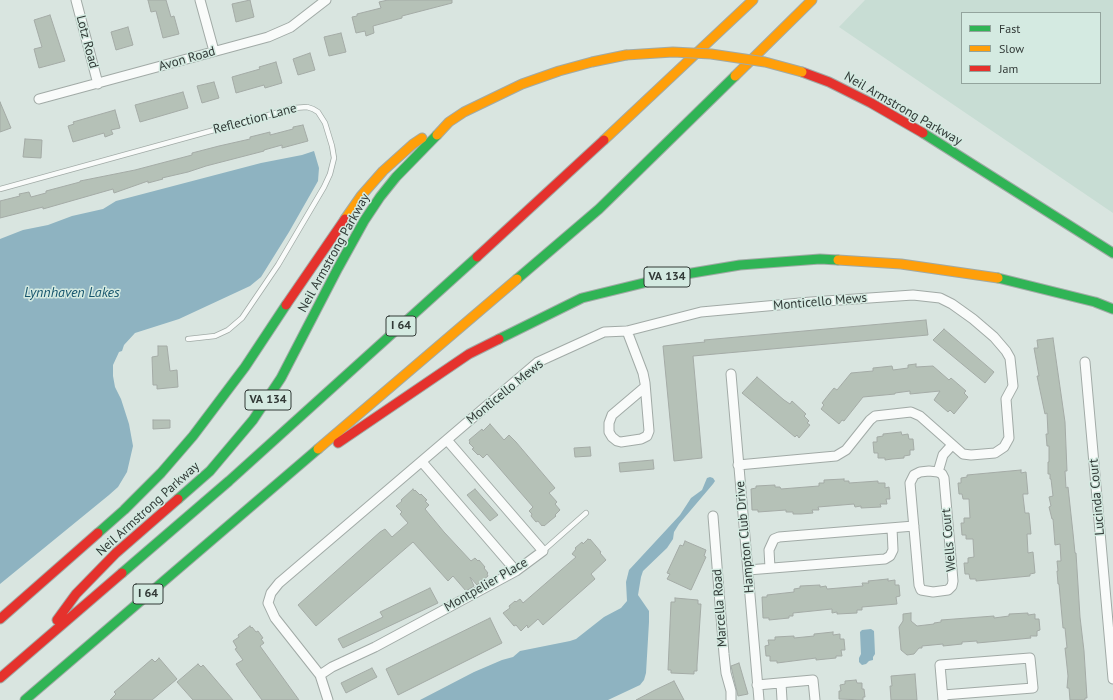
<!DOCTYPE html>
<html>
<head>
<meta charset="utf-8">
<style>
  body { margin:0 }
  #map { position:relative; width:1113px; height:700px; overflow:hidden; background:#d9e5e0; font-family:"PT Sans",sans-serif }
  canvas { display:block }
  .legend { position:absolute; left:961px; top:12px; width:140px; height:72px; box-sizing:border-box; background:#d4eae1; border:1px solid #93a49d; margin:0; padding:5px 7px; list-style:none; font-size:12px; color:#323a37 }
  .legend li { display:flex; align-items:center; gap:8px; height:20px }
  .legend b { width:20px; border:1px solid #93a49d }
</style>
</head>
<body>
<div id="map">
<canvas width="1113" height="700"></canvas>
<ul class="legend">
<li><b style="height:5px;background:#30b455"></b>Fast</li>
<li><b style="height:5px;background:#ff9f0a"></b>Slow</li>
<li><b style="height:5px;background:#e5322d"></b>Jam</li>
</ul>
</div>
<script>
const context = document.querySelector('canvas').getContext('2d');
context.lineJoin = 'round';
function fill(path, color) {
  context.fillStyle = color;
  context.fill(path, 'evenodd');
}
function shape(rows) {
  const path = new Path2D();
  for (const r of rows) {
    path.moveTo(r[0], r[1]);
    for (let i = 2; i < r.length; i += 2) path.lineTo(r[i], r[i + 1]);
  }
  return path;
}
function strokePath(path, color, width, dash) {
  context.strokeStyle = color;
  context.lineWidth = width;
  context.lineCap = dash ? 'butt' : 'round';
  context.setLineDash(dash || []);
  context.stroke(path);
}
function label(font, color, halo, rows, align = 'center') {
  context.font = font + ' "PT Sans",sans-serif';
  context.lineWidth = 3;
  context.setLineDash([]);
  context.textBaseline = 'middle';
  context.strokeStyle = halo;
  context.fillStyle = color;
  for (const [text, x, y, turn = 0] of rows) {
    context.save();
    context.translate(x, y);
    context.rotate((+turn || 0) * Math.PI / 180);
    context.textAlign = isNaN(turn) ? turn : align;
    if (halo) context.strokeText(text, 0, 0);
    context.fillText(text, 0, 0);
    context.restore();
  }
}
const built = shape([
  [865,0,1113,0,1113,213,839,27],
  [962,13,1100,13,1100,83,962,83]
]);
const water = shape([
  [314,151,319,168,318,181,289,232,261,277,250,286,179,319,135,333,124,345,122,351,119,352,113,365,113,376,115,387,121,399,129,424,133,446,127,472,118,487,109,495,0,584,0,239,23,230,48,225,72,216,103,209,116,201,261,163,302,155],
  [710,477,713,478,715,481,713,484,679,524,674,532,673,539,667,548,643,571,641,577,638,595,649,611,649,622,646,673,644,680,640,685,608,700,420,700,474,672,502,660,513,657,520,651,570,641,576,639,604,617,621,608,627,601,626,582,629,570,680,515,691,498,702,490,707,478],
  [871,629,874,631,875,654,873,657,873,660,869,661,866,664,862,665,859,662,859,658,861,654,860,632,862,630]
]);
const building = shape([
  [148,0,166,0,171,17,174,16,179,34,163,38,156,11,151,12,148,0],
  [250,0,254,17,236,22,232,4,250,0],
  [388,0,452,0,452,3,402,16,402,18,373,26,374,33,366,36,365,31,356,33,352,17,357,16,357,14,381,8,379,2,388,0],
  [50,15,65,61,39,68,34,49,42,47,34,20,50,15],
  [128,27,133,45,116,50,111,32,128,27],
  [341,33,346,52,329,56,324,37,341,33],
  [310,53,315,70,298,75,293,59,310,53],
  [276,62,282,83,265,88,264,85,236,93,232,77,260,69,259,67,276,62],
  [214,82,219,98,202,103,197,86,214,82],
  [183,92,188,108,140,122,135,105,183,92],
  [0,102,11,128,0,132,0,102],
  [115,110,120,128,111,130,113,134,105,137,104,133,73,142,68,126,74,124,73,122,115,110],
  [303,125,308,141,282,148,282,145,264,150,264,151,206,166,188,172,162,178,163,179,148,183,148,181,114,193,113,189,43,209,43,207,0,218,0,201,20,196,19,194,29,192,31,197,46,193,46,191,80,182,80,181,135,170,192,155,192,153,219,146,250,139,250,137,270,132,270,135,293,129,293,127,303,125],
  [25,139,42,140,41,158,23,157,25,139],
  [926,320,928,335,693,356,702,458,674,461,663,346,705,342,704,340,926,320],
  [944,329,994,372,985,383,933,340,944,329],
  [1053,338,1065,422,1067,471,1065,471,1066,488,1068,487,1073,533,1075,553,1076,553,1080,617,1084,651,1087,698,1085,698,1085,700,1070,700,1069,688,1067,688,1068,676,1065,648,1067,648,1065,628,1063,628,1059,584,1058,584,1057,571,1058,571,1057,561,1061,561,1060,544,1055,545,1053,519,1052,519,1049,507,1051,506,1049,497,1053,496,1051,479,1050,479,1050,474,1048,474,1048,462,1049,462,1049,446,1047,446,1046,434,1048,434,1047,413,1045,414,1037,376,1039,376,1034,348,1038,348,1037,340,1053,338],
  [158,346,167,346,170,371,177,370,178,387,157,389,157,385,153,385,152,357,158,356,158,346],
  [916,364,916,367,933,366,949,380,951,378,966,391,964,393,968,397,954,414,950,410,948,412,934,400,940,391,910,394,910,391,895,393,895,394,863,397,844,421,842,420,839,424,821,409,824,405,822,403,829,394,834,388,837,390,851,373,873,371,873,368,892,366,893,370,908,368,908,365,916,364],
  [757,377,784,400,790,404,792,401,806,414,804,416,809,421,807,423,810,425,799,438,797,435,795,437,742,393,757,377],
  [153,420,170,420,170,428,153,429,153,420],
  [490,424,504,440,509,435,516,442,555,488,549,493,557,502,555,504,560,510,555,515,556,516,544,526,543,525,542,526,538,521,536,522,531,516,532,514,529,511,533,507,487,454,483,458,479,454,478,455,472,449,474,448,469,443,470,442,469,440,482,429,483,431,490,424],
  [901,432,902,435,908,434,909,439,913,439,914,450,910,450,910,455,904,456,904,458,892,459,885,460,885,458,878,458,878,453,874,453,873,442,877,442,877,437,883,436,883,434,901,432],
  [590,447,591,456,575,457,574,448,590,447],
  [653,460,654,469,620,472,619,463,653,460],
  [1021,470,1021,473,1026,472,1028,494,1023,494,1023,496,1025,513,1029,513,1031,534,1027,534,1028,553,1033,552,1035,573,1030,574,1030,576,987,580,976,581,976,579,970,579,969,574,965,574,964,563,968,563,968,558,974,557,973,539,966,539,966,535,962,535,961,523,964,523,964,518,970,518,969,499,963,499,962,494,959,494,958,483,961,483,961,478,967,477,967,475,1021,470],
  [844,479,844,481,849,481,849,483,878,481,878,483,885,483,885,488,889,487,890,499,886,499,887,504,880,504,881,507,861,508,861,506,855,507,854,504,818,507,819,510,812,510,813,513,801,514,793,514,793,512,786,512,786,510,758,512,758,510,752,510,751,489,756,488,756,486,775,485,775,487,780,487,781,489,819,486,819,483,824,483,824,480,844,479],
  [413,489,414,491,415,490,420,495,421,494,427,500,425,501,429,505,425,509,444,532,471,561,475,558,478,561,479,560,485,567,484,568,488,573,487,574,488,576,477,585,470,577,474,586,466,591,453,576,448,581,413,542,316,626,298,605,380,532,385,529,392,537,408,523,400,514,402,512,396,506,402,501,401,500,413,489],
  [475,489,498,515,490,521,467,495,475,489],
  [588,539,589,540,590,539,601,552,600,553,606,560,591,574,595,579,543,625,538,619,528,628,527,625,521,631,516,625,514,626,503,613,510,608,509,606,515,601,516,602,520,599,523,603,576,557,572,554,576,549,575,548,582,542,583,544,588,539],
  [685,541,706,550,704,556,706,557,691,590,667,579,670,574,667,573,680,545,683,546,685,541],
  [888,579,888,581,895,580,895,585,899,585,900,596,896,597,897,604,862,607,862,610,857,610,857,613,837,614,837,612,832,613,832,609,793,613,793,616,789,616,789,618,769,620,769,618,763,618,762,597,767,597,767,595,794,592,794,589,800,588,800,586,820,585,820,587,826,586,827,589,863,586,862,583,869,583,868,581,888,579],
  [430,588,438,603,343,648,338,639,383,617,380,612,430,588],
  [675,598,698,600,698,604,701,604,697,665,697,671,694,671,694,674,671,673,671,670,668,670,671,602,675,602,675,598],
  [911,613,911,621,917,626,934,624,934,623,941,622,941,620,994,616,994,618,1009,616,1009,614,1028,613,1028,615,1035,614,1035,619,1039,619,1040,630,1037,631,1037,636,1030,636,1031,638,977,643,977,641,962,642,962,644,943,646,943,644,922,646,922,648,919,648,914,654,907,655,901,650,899,627,903,621,903,614,911,613],
  [490,618,502,643,398,695,386,669,490,618],
  [250,626,251,628,252,627,256,632,258,631,263,638,261,639,264,643,260,646,299,700,262,700,242,673,236,664,243,660,235,649,237,648,233,641,239,637,238,635,250,626],
  [833,632,833,635,840,634,840,639,844,639,845,650,841,650,842,656,836,656,836,658,816,660,816,658,777,663,777,661,770,661,770,656,766,656,765,646,769,645,768,640,775,640,775,637,794,636,794,638,814,636,814,634,833,632],
  [159,658,177,679,152,700,110,700,116,694,114,692,152,659,155,662,159,658],
  [739,663,748,694,738,696,731,666,739,663],
  [198,664,201,667,203,665,233,700,193,700,177,682,198,664],
  [372,668,377,677,346,693,341,683,372,668],
  [915,674,917,700,891,700,890,686,892,686,891,676,915,674],
  [856,680,857,683,862,683,862,689,864,689,865,697,863,697,863,700,839,699,839,691,841,691,840,685,845,684,845,681,856,680],
  [674,681,684,700,636,700,655,690,674,681]
]);
const lane = shape([
  [0,189,294,108,307,107,313,109,318,112,325,123,332,146,334,158,330,174,324,187,278,265,242,318,228,330,215,336,188,339],
  [543,551,586,513]
]);
const street = shape([
  [76,0,98,84],
  [200,0,214,51],
  [39,99,268,37,291,27,326,0],
  [627,331,643,373,645,383,649,431,647,436,641,439,621,442,617,441,612,437,609,432,609,423,612,415,645,387],
  [1085,362,1113,679],
  [731,374,759,700],
  [422,462,516,571],
  [929,471,938,472,942,474,944,478,953,581,952,586,948,590,933,592,921,590,919,585,910,483,914,475,920,472,929,471],
  [938,472,943,455,952,445],
  [713,516,724,654,726,673,731,691,731,700],
  [770,568,769,550,774,539,779,537,914,526],
  [748,570,885,559,890,556,893,550,892,528],
  [320,675,332,667,375,647,516,571,543,551,447,440],
  [781,683,782,700],
  [757,685,813,680,815,700],
  [943,695,1033,688,1030,658,940,665,943,700],
  [328,700,320,675,275,618,268,603,271,593,279,583,538,362,604,332,627,331,701,312,811,302,913,295,940,298,952,304,973,319,994,337,1006,351,1010,358,1013,386,1006,399,1009,438,1004,447,995,453,971,455,963,454,920,416,911,412,875,416,870,420,846,450,836,456,738,465]
]);
const fast = shape([
  [923,133,1113,253],
  [998,278,1095,302,1113,309],
  [517,279,599,209,735,76],
  [499,339,582,298,668,277,740,265,820,259,838,260],
  [178,499,210,471,253,420,281,378,338,268,364,221,380,197,396,177,437,135],
  [98,533,124,510,161,473,193,436,245,367,286,305],
  [122,573,229,481,477,257],
  [25,700,318,449]
]);
const slow = shape([
  [735,76,812,0],
  [437,135,449,122,464,112,522,84,559,71,592,62,626,55],
  [604,140,753,0],
  [345,219,361,196,383,171,413,144,422,138],
  [838,260,901,264,998,278],
  [318,449,517,279]
]);
const jam = shape([
  [802,72,829,82,871,103,923,133],
  [477,257,604,140],
  [286,305,345,219],
  [338,443,469,354,499,339],
  [0,619,98,533],
  [57,620,76,594,116,553,178,499],
  [0,678,122,573]
]);
const slowBridge = shape([
  [626,55,673,52,711,54,765,62,802,72]
]);
const shields = [
  [667,277,46],
  [401,326,30],
  [268,400,46],
  [148,594,30]
];
const shieldNames = [
  ["VA 134",667,277],
  ["I 64",401,326],
  ["VA 134",268,400],
  ["I 64",148,594]
];
const streetNames = [
  ["Lotz Road",87,42,75],
  ["Avon Road",187,59,-16],
  ["Neil Armstrong Parkway",903,109,30],
  ["Reflection Lane",255,119,-15],
  ["Neil Armstrong Parkway",334,253,-61],
  ["Monticello Mews",820,302,-5],
  ["Monticello Mews",505,392,-39],
  ["Lucinda Court",1097,497,-95],
  ["Neil Armstrong Parkway",148,509,-42],
  ["Hampton Club Drive",745,537,-95],
  ["Wells Court",949,540,-95],
  ["Montpelier Place",486,585,-30],
  ["Marcella Road",720,608,-94]
];
const waterNames = [
  ["Lynnhaven Lakes",72,293]
];
fill(built, '#c8ddd4');
fill(water, '#8eb3c1');
fill(building, '#b5c1b7');
strokePath(building, '#a4aba6', 1);
strokePath(lane, '#a1aaa6', 6);
strokePath(street, '#a1aaa6', 11);
strokePath(fast, '#a1aaa6', 11);
strokePath(slow, '#a1aaa6', 11);
strokePath(jam, '#a1aaa6', 11);
strokePath(lane, '#f9fbfa', 4.5);
strokePath(street, '#f9fbfa', 9);
strokePath(fast, '#30b455', 9);
strokePath(slow, '#ff9f0a', 9);
strokePath(jam, '#e5322d', 9);
strokePath(slowBridge, '#a1aaa6', 11, []);
strokePath(slowBridge, '#ff9f0a', 9);
for (const [x, y, w] of shields) {
  const box = new Path2D();
  box.roundRect(x - w / 2, y - 10, w, 20, 3);
  context.fillStyle = '#d4eae1';
  context.fill(box);
  strokePath(box, '#323a37', 1);
}
label('bold 12px', '#323a37', null, shieldNames);
label('13px', '#323a37', '#d4eae1', streetNames);
label('italic 14px', '#17566d', '#d4eae1', waterNames);
</script>
</body>
</html>
